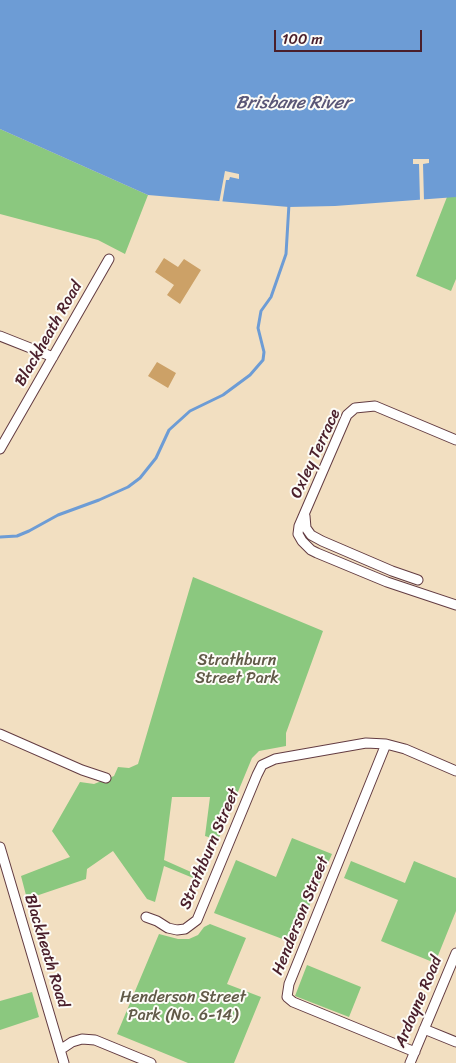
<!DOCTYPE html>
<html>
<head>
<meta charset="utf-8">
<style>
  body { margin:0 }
  #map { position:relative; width:456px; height:1063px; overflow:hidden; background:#f2dfc1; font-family:Sriracha,sans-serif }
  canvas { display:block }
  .scale { position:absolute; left:274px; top:30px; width:148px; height:22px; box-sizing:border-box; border:2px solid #4a1f2b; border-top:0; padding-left:6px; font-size:15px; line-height:18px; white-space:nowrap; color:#4a1f2b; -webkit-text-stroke:4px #fdfcf7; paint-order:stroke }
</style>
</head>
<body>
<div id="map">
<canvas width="456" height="1063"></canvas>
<div class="scale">100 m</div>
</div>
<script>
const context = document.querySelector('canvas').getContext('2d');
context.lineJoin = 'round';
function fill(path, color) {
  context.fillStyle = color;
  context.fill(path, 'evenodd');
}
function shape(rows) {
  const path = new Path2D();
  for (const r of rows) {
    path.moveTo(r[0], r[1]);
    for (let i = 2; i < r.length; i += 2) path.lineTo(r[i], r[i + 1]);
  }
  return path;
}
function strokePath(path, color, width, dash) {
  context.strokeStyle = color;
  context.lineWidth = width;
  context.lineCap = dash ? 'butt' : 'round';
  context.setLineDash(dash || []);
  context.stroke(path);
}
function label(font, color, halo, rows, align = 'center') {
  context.font = font + ' Sriracha,sans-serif';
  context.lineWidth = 4;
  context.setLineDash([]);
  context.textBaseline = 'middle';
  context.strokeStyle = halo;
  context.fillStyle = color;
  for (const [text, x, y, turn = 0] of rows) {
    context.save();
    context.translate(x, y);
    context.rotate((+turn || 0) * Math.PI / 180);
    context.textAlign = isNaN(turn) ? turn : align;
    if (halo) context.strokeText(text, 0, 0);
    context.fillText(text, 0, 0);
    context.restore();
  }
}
const green = shape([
  [0,129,148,195,125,254,98,240,0,214],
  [447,197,456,197,456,279,451,291,416,276],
  [193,577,323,631,286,733,286,746,259,751,252,758,218,840,205,836,210,797,172,797,164,860,200,876,203,875,200,884,198,880,164,866,155,902,147,899,113,851,87,869,86,879,27,899,21,876,70,857,52,831,80,782,94,784,114,776,118,767,129,768,138,764],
  [292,838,332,854,293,943,214,913,236,860,276,877],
  [351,861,405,883,414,861,456,878,456,911,435,963,381,941,398,900,344,878],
  [210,924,246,938,227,984,261,997,234,1063,188,1063,117,1034,159,934,178,939,189,939,198,935,204,927],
  [307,965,361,987,349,1017,295,996],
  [32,992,39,1017,0,1030,0,1001]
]);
const water = shape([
  [0,0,456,0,456,197,335,206,289,207,148,195,0,129]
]);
const pier = shape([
  [413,159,429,159,429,163,423,164,424,201,420,201,419,164,413,164],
  [225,171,239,174,239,179,230,177,229,180,226,180,222,204,219,203]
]);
const stream = shape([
  [0,537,17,536,29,531,58,515,99,500,128,487,140,478,156,458,169,430,190,411,223,395,250,375,263,360,264,352,258,328,261,311,271,297,286,254,289,204]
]);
const building = shape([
  [164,258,178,267,184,259,201,270,180,304,167,295,174,285,155,272],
  [157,362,176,373,168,388,148,376]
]);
const street = shape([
  [0,336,53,357],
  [456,440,375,406,355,408,347,415,299,526,298,534,302,541,311,550,317,553,387,582,456,605],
  [0,449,109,259],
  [305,516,306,528,311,535,322,541,392,571,418,580],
  [0,734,82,770,106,778],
  [386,744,289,984,287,997,293,1002,415,1052],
  [0,847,64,1063],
  [146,917,157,921,168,928,177,930,185,929,197,920,257,775,262,765,275,759,366,743,386,744,405,749,456,771],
  [424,1029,456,1042],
  [60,1050,72,1042,82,1039,95,1040,151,1063],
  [410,1063,456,953]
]);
const streetNames = [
  ["Blackheath Road",49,334,-60],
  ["Oxley Terrace",316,454,-65],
  ["Strathburn Street",210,849,-67],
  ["Henderson Street",301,916,-68],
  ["Blackheath Road",46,951,73],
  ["Ardoyne Road",419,1002,-67]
];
const parkNames = [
  ["Strathburn",237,661],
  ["Street Park",237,679],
  ["Henderson Street",183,998],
  ["Park (No. 6-14)",183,1016]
];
const waterNames = [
  ["Brisbane River",293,103]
];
fill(green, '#8bc87f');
fill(water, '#6d9cd5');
fill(pier, '#f2dfc1');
strokePath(stream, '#6d9cd5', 3);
fill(building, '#cca167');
strokePath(street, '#633c42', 11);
strokePath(street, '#fff', 9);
label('16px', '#4a1f2b', '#fdfcf7', streetNames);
label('16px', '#615a48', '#fdfcf7', parkNames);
label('italic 18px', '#5a5777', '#fdfcf7', waterNames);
</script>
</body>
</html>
